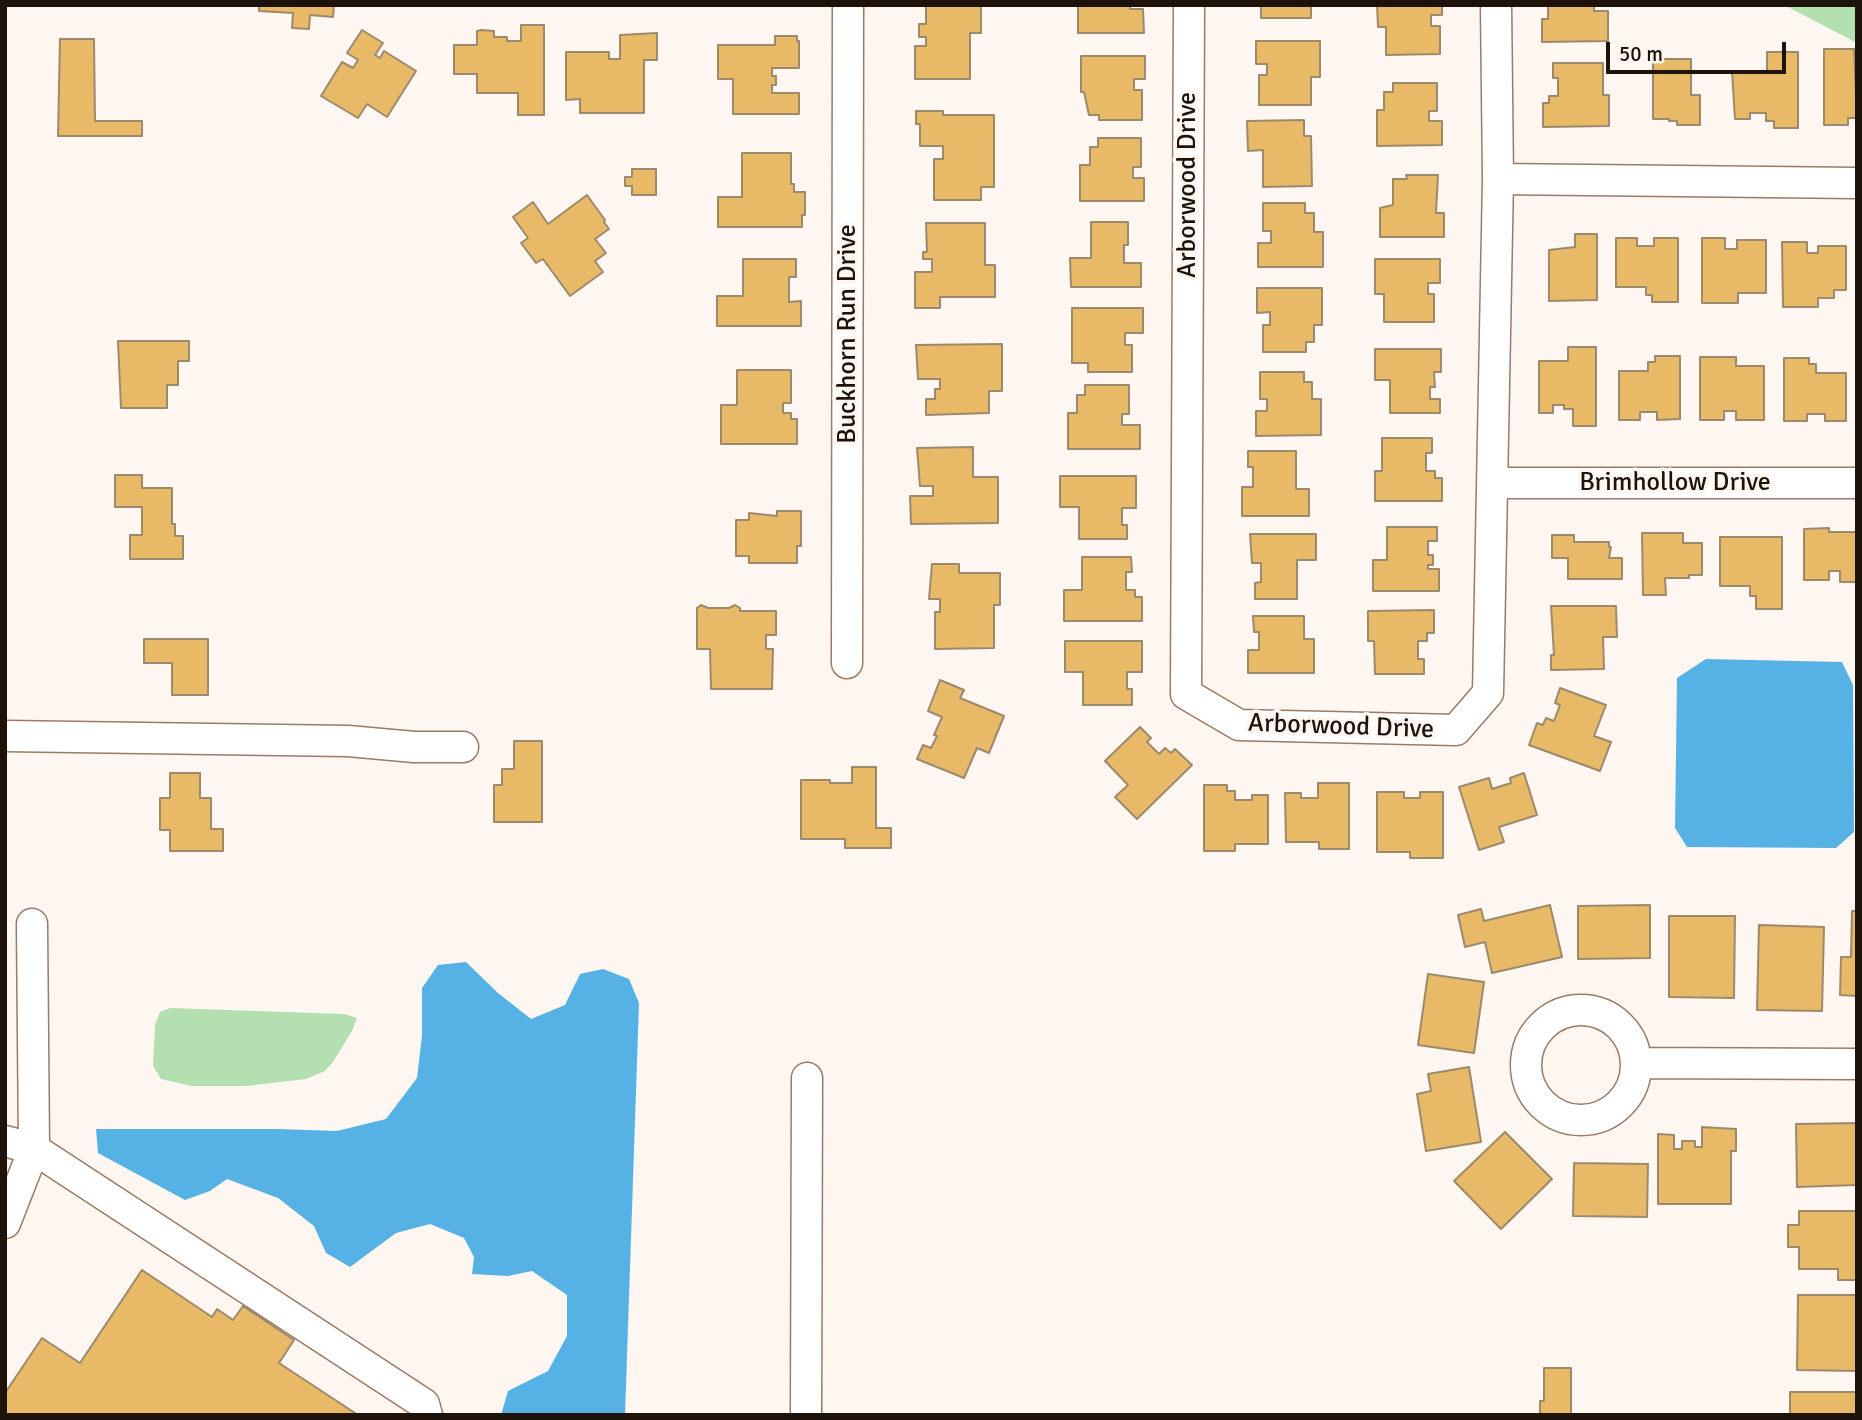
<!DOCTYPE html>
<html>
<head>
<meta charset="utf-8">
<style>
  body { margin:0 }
  #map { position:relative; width:1862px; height:1420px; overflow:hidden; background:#fdf6f1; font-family:Signika,sans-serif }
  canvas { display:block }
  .frame { position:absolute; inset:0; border:7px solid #1e130b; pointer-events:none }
  .scale { position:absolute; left:1606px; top:42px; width:180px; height:32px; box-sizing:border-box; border:4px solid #1e130b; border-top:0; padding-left:9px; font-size:21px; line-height:24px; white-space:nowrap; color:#1e130b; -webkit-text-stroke:5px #fdf6f1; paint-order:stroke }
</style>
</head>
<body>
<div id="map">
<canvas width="1862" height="1420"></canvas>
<div class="frame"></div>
<div class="scale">50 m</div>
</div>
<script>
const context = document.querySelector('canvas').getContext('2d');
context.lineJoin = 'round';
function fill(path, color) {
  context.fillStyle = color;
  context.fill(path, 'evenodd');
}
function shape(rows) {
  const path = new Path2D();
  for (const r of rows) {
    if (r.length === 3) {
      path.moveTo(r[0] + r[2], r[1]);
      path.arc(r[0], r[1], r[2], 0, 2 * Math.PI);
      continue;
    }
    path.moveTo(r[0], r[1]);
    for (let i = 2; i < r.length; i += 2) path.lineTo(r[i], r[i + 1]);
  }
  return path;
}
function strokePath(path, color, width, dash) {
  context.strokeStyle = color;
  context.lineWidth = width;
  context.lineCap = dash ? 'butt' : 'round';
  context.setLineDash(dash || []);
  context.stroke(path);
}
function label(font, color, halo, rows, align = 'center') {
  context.font = font + ' Signika,sans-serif';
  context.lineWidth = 7;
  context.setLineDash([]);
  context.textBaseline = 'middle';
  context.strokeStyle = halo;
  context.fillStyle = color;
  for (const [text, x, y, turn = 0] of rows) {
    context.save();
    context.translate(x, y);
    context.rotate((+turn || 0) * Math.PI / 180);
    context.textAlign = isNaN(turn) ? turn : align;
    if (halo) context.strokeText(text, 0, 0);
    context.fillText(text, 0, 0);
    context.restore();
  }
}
const green = shape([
  [1784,5,1857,5,1857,43],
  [170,1008,344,1014,357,1018,352,1031,333,1062,325,1071,306,1079,246,1086,192,1086,161,1079,153,1066,155,1025,160,1012]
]);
const water = shape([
  [1706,659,1842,662,1853,685,1854,832,1836,848,1687,847,1675,828,1677,678],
  [466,962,498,993,531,1019,565,1005,580,974,603,969,629,979,639,1003,625,1415,501,1415,508,1391,548,1371,567,1336,567,1295,532,1271,508,1276,472,1274,474,1257,464,1238,430,1224,396,1233,350,1267,326,1253,314,1226,278,1198,227,1179,210,1191,185,1200,98,1153,96,1129,278,1129,337,1131,386,1119,417,1078,422,1036,422,988,438,965]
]);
const building = shape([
  [259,5,334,5,333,17,310,15,309,29,292,28,293,13,259,11,259,5],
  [926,5,981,5,981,33,970,33,970,79,915,79,915,46,926,46,926,37,919,37,919,24,926,24,926,5],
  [1078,5,1130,5,1130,9,1143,9,1144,33,1078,33,1078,5],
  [1261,5,1311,5,1311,18,1261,18,1261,5],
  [1377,5,1442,5,1442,15,1431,15,1431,26,1440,26,1440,54,1386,55,1386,27,1378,27,1377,5],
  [1548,5,1594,5,1594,11,1608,11,1608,41,1542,42,1542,19,1548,19,1548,5],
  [521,25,544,25,544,115,518,115,518,93,477,93,477,74,454,74,454,45,477,45,477,31,481,30,494,31,494,37,507,37,507,41,521,41,521,25],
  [362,30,383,43,375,55,380,58,384,51,416,71,387,117,367,104,358,118,321,96,342,62,353,68,358,60,347,53,362,30],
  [657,33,657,60,644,60,644,113,580,113,580,99,566,100,566,52,609,52,609,59,620,59,620,35,657,33],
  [775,36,797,36,797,41,799,41,799,68,772,68,772,76,776,76,776,85,772,85,772,93,799,93,799,114,733,114,733,79,718,79,718,45,775,45,775,36],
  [60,39,94,39,95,121,142,121,142,136,58,136,60,39],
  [1256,41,1320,41,1320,77,1311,77,1311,105,1259,105,1259,75,1267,75,1267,64,1256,64,1256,41],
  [1824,49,1854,49,1857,118,1848,118,1848,125,1824,125,1824,49],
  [1767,52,1798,52,1798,128,1774,128,1774,121,1766,121,1766,113,1750,113,1750,119,1735,119,1732,71,1767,71,1767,52],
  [1081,56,1145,56,1145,79,1134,79,1134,90,1142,90,1142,120,1099,120,1099,115,1089,115,1084,92,1081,92,1081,56],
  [1653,59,1691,59,1691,95,1700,95,1700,125,1677,125,1677,121,1669,121,1669,119,1653,119,1653,59],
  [1553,63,1603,63,1603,95,1609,95,1609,126,1543,127,1543,103,1549,103,1549,96,1558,96,1558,78,1553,78,1553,63],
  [1393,83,1437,83,1437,111,1429,111,1429,121,1442,121,1442,145,1377,146,1377,110,1384,110,1384,92,1393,92,1393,83],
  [916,111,943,111,943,115,994,115,994,187,981,187,981,200,934,200,934,159,943,159,943,146,920,146,920,124,916,124,916,111],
  [1304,120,1304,136,1311,136,1312,186,1263,187,1263,150,1248,151,1247,121,1304,120],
  [1098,138,1141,138,1141,167,1133,167,1133,178,1144,178,1144,201,1080,201,1080,165,1090,165,1090,147,1098,147,1098,138],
  [742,153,791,153,791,184,794,184,794,192,805,192,805,215,802,215,802,227,718,227,718,197,742,197,742,153],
  [632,169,656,169,656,195,632,195,632,186,625,186,625,177,632,177,632,169],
  [1406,175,1438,175,1436,213,1444,213,1444,237,1380,237,1380,208,1393,205,1393,179,1407,179,1406,175],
  [587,195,605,220,604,222,609,229,595,239,606,253,595,261,603,272,570,296,543,259,536,263,521,243,528,238,513,217,533,202,548,224,587,195],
  [1263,203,1305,203,1305,213,1314,213,1314,232,1323,232,1323,267,1258,267,1258,243,1271,243,1271,231,1263,231,1263,203],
  [1091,222,1128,222,1128,245,1124,245,1124,263,1141,263,1141,287,1071,287,1070,258,1091,258,1091,222],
  [926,223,985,223,985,265,995,265,995,297,940,297,940,308,915,308,915,272,932,272,932,259,923,259,923,252,927,252,926,223],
  [1575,234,1597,234,1597,300,1549,301,1549,250,1575,247,1575,234],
  [1616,238,1637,238,1637,246,1654,246,1654,238,1678,238,1678,302,1652,302,1652,295,1646,295,1646,287,1616,287,1616,238],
  [1702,238,1725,238,1725,249,1737,249,1737,240,1766,240,1766,293,1738,293,1738,303,1702,303,1702,238],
  [1782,242,1807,242,1807,253,1818,253,1818,246,1846,246,1846,290,1834,290,1834,298,1818,298,1818,307,1783,307,1782,242],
  [743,259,796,259,796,277,789,277,789,302,801,301,801,326,717,326,717,296,743,296,743,259],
  [1375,259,1440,259,1440,283,1428,283,1428,294,1434,294,1434,322,1384,322,1384,294,1375,294,1375,259],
  [1257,288,1322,288,1322,325,1314,325,1314,342,1306,342,1306,352,1263,352,1263,325,1270,325,1270,312,1257,313,1257,288],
  [1072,308,1143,308,1143,333,1125,333,1125,345,1132,345,1132,372,1088,372,1088,363,1072,363,1072,308],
  [118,341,189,341,189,361,178,361,178,385,167,385,167,408,121,408,118,341],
  [1002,344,1002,391,989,391,989,413,926,415,926,399,935,399,935,389,940,389,940,379,918,379,916,345,1002,344],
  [1568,347,1596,347,1596,426,1573,426,1573,409,1564,409,1564,405,1553,405,1553,413,1539,413,1539,361,1568,361,1568,347],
  [1375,349,1441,349,1441,372,1434,372,1435,387,1430,387,1430,399,1440,399,1440,413,1390,413,1390,380,1375,380,1375,349],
  [1655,356,1680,356,1680,419,1657,420,1657,412,1640,412,1640,420,1619,420,1619,371,1648,371,1648,362,1655,362,1655,356],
  [1700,357,1736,357,1736,366,1764,366,1764,420,1736,420,1736,411,1724,411,1724,420,1700,420,1700,357],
  [1784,358,1809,358,1809,364,1816,364,1816,373,1846,373,1846,421,1825,421,1825,414,1807,414,1807,421,1784,421,1784,358],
  [737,370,791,370,791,403,783,403,783,413,791,413,791,419,797,419,797,444,721,444,721,405,737,405,737,370],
  [1260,372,1304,372,1304,382,1312,382,1312,399,1321,399,1321,435,1256,436,1256,411,1267,411,1267,399,1260,399,1260,372],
  [1085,385,1129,385,1129,414,1122,414,1122,425,1140,425,1140,449,1068,449,1068,413,1077,413,1077,395,1085,395,1085,385],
  [1382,438,1432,438,1432,453,1426,453,1426,471,1435,471,1435,478,1442,478,1442,501,1375,501,1375,471,1382,471,1382,438],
  [973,447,973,477,998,477,998,523,911,524,910,496,933,496,933,486,920,486,917,448,973,447],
  [1248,451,1296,451,1296,489,1309,489,1309,516,1242,516,1242,487,1253,487,1253,467,1248,467,1248,451],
  [115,475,142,475,142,488,172,488,172,524,175,524,175,536,183,536,183,559,130,559,130,535,142,535,142,507,115,507,115,475],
  [1060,476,1136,476,1136,508,1122,508,1122,525,1127,525,1127,539,1079,539,1079,507,1060,507,1060,476],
  [777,511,801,511,801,546,797,546,797,563,749,563,749,556,736,556,736,520,749,520,749,513,777,516,777,511],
  [1387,527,1437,527,1437,541,1428,541,1428,555,1433,555,1433,565,1428,565,1428,569,1439,569,1439,591,1373,591,1373,560,1387,560,1387,527],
  [1829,528,1829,532,1857,532,1857,582,1840,582,1840,571,1829,571,1829,580,1804,580,1804,529,1829,528],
  [1642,533,1683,533,1683,543,1702,543,1702,575,1689,575,1689,578,1665,578,1666,595,1643,595,1642,533],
  [1250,534,1316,534,1316,560,1297,560,1297,599,1255,599,1255,583,1261,582,1261,563,1252,563,1250,534],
  [1552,535,1574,535,1574,542,1609,542,1609,547,1611,547,1609,558,1622,558,1622,579,1568,579,1568,558,1552,558,1552,535],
  [1720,537,1782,537,1782,609,1756,609,1756,596,1750,596,1750,586,1720,586,1720,537],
  [1082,557,1131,557,1132,572,1126,572,1126,590,1135,590,1135,597,1142,597,1142,621,1064,621,1064,590,1082,590,1082,557],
  [932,564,959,564,959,573,1000,573,1000,605,994,605,994,648,935,649,935,612,940,612,940,599,929,599,932,564],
  [701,605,708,608,729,608,735,605,740,608,740,611,776,611,776,635,766,635,766,649,773,649,772,689,711,689,710,649,697,649,697,608,701,605],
  [1551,606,1616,606,1617,637,1603,637,1604,669,1551,670,1551,655,1554,655,1551,606],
  [1434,610,1434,633,1427,633,1427,641,1418,641,1418,659,1424,659,1424,674,1375,674,1374,641,1368,641,1368,611,1434,610],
  [1253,616,1304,616,1304,639,1314,639,1314,673,1248,673,1248,650,1259,650,1259,632,1254,632,1253,616],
  [144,639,208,639,208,695,172,695,172,663,144,663,144,639],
  [1065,641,1142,641,1142,672,1127,672,1127,689,1132,689,1132,705,1083,705,1083,672,1065,672,1065,641],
  [940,680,964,690,960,698,1004,716,989,753,977,748,964,778,917,759,923,745,931,748,937,736,934,735,942,717,928,711,940,680],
  [1560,688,1606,705,1594,736,1611,742,1600,771,1529,745,1537,723,1543,725,1546,718,1554,721,1560,705,1555,703,1560,688],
  [1140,727,1151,738,1147,742,1159,754,1165,748,1171,753,1175,749,1192,765,1137,819,1115,797,1128,785,1105,761,1140,727],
  [514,741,542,741,542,822,494,822,494,785,502,785,502,769,514,769,514,741],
  [852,767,876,767,876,828,891,828,891,848,845,848,845,839,801,839,801,780,830,780,830,783,852,783,852,767],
  [170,773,200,773,200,798,211,798,211,829,223,829,223,851,170,851,170,830,160,830,160,798,170,798,170,773],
  [1524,773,1537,815,1499,827,1504,842,1479,850,1459,787,1489,778,1492,789,1511,783,1510,778,1524,773],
  [1318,783,1349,783,1349,849,1319,849,1319,842,1286,842,1285,793,1301,793,1301,798,1318,798,1318,783],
  [1204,785,1227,785,1227,791,1235,791,1235,800,1252,800,1252,795,1268,795,1268,844,1235,844,1235,851,1204,851,1204,785],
  [1377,792,1404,792,1404,798,1420,798,1420,792,1443,792,1443,858,1410,858,1410,852,1377,852,1377,792],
  [1550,905,1562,957,1492,973,1485,942,1465,947,1458,915,1481,909,1484,921,1550,905],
  [1650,905,1650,958,1578,959,1578,906,1650,905],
  [1852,911,1857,911,1857,996,1840,995,1841,957,1851,957,1852,911],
  [1669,916,1735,916,1734,998,1669,997,1669,916],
  [1759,925,1824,927,1822,1011,1757,1010,1759,925],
  [1428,974,1484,982,1474,1053,1418,1045,1428,974],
  [1469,1067,1481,1142,1426,1151,1417,1094,1431,1091,1428,1074,1469,1067],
  [1857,1123,1857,1185,1797,1187,1796,1124,1857,1123],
  [1702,1127,1736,1129,1736,1151,1731,1151,1731,1204,1658,1204,1658,1134,1674,1135,1674,1149,1682,1149,1682,1141,1695,1141,1695,1147,1702,1147,1702,1127],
  [1505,1132,1552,1179,1501,1229,1454,1181,1505,1132],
  [1574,1163,1648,1164,1647,1217,1573,1216,1574,1163],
  [1799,1211,1857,1211,1857,1280,1838,1280,1838,1269,1799,1269,1799,1247,1788,1247,1788,1225,1799,1225,1799,1211],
  [142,1270,212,1317,217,1309,233,1320,243,1306,294,1340,279,1363,358,1415,5,1415,5,1393,42,1338,80,1363,142,1270],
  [1798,1295,1857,1295,1857,1371,1797,1370,1798,1295],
  [1544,1368,1571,1368,1571,1415,1540,1415,1540,1401,1544,1401,1544,1368],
  [1790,1392,1857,1392,1857,1415,1790,1415,1790,1392]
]);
const minor = shape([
  [1189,5,1186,694,1239,725,1456,730,1488,693,1498,179,1496,5],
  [1498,179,1857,183],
  [1493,483,1857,483],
  [847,663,848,5],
  [5,736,348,741,414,747,463,747],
  [32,924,34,1149,424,1404,427,1415],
  [1581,1065,55],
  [1636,1063,1857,1064],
  [5,1141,34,1149,5,1223],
  [806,1415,807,1078]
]);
const streetNames = [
  ["Arborwood Drive",1188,185,-90],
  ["Buckhorn Run Drive",848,334,-90],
  ["Brimhollow Drive",1675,483],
  ["Arborwood Drive",1341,727,2]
];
fill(green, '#b3dfb1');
fill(water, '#56b2e4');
fill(building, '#e8b967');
strokePath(building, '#9d8a6c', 2);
strokePath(minor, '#997b66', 33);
strokePath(minor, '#fff', 30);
label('26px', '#1e130b', '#fdf6f1', streetNames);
</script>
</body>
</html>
